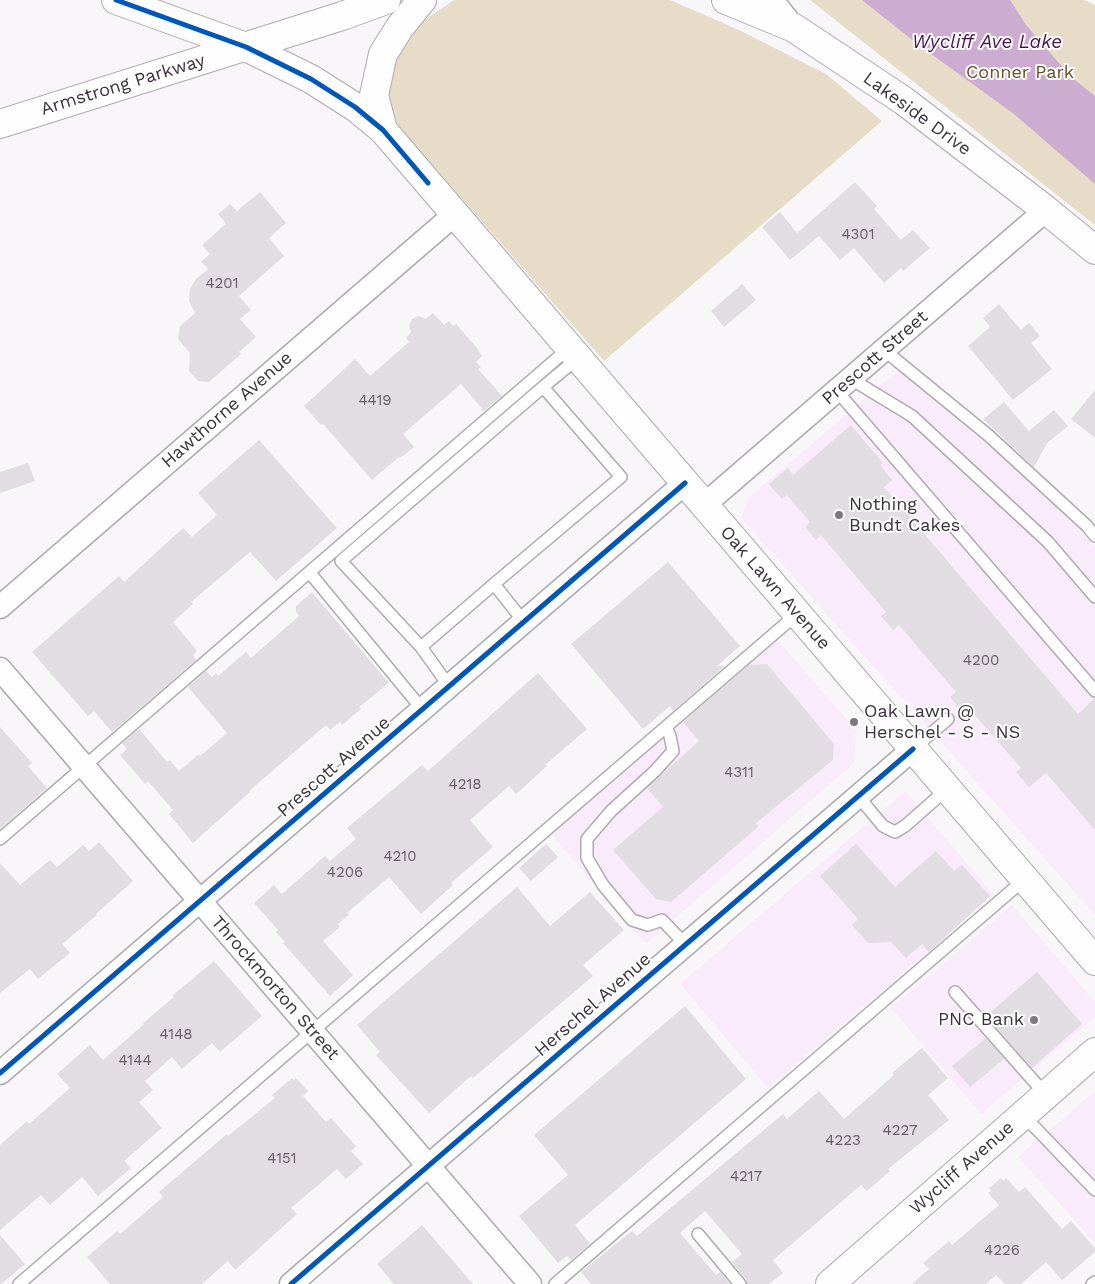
<!DOCTYPE html>
<html>
<head>
<meta charset="utf-8">
<style>
  body { margin:0 }
  canvas { display:block; background:#f9f6fa }
</style>
</head>
<body>
<canvas width="1095" height="1284"></canvas>
<script>
const context = document.querySelector('canvas').getContext('2d');
context.lineJoin = 'round';
function fill(path, color) {
  context.fillStyle = color;
  context.fill(path, 'evenodd');
}
function shape(rows) {
  const path = new Path2D();
  for (const r of rows) {
    path.moveTo(r[0], r[1]);
    for (let i = 2; i < r.length; i += 2) path.lineTo(r[i], r[i + 1]);
  }
  return path;
}
function strokePath(path, color, width, dash) {
  context.strokeStyle = color;
  context.lineWidth = width;
  context.lineCap = dash ? 'butt' : 'round';
  context.setLineDash(dash || []);
  context.stroke(path);
}
function label(font, color, halo, rows, align = 'center') {
  context.font = font + ' "Work Sans",sans-serif';
  context.lineWidth = 4;
  context.setLineDash([]);
  context.textBaseline = 'middle';
  context.strokeStyle = halo;
  context.fillStyle = color;
  for (const [text, x, y, turn = 0] of rows) {
    context.save();
    context.translate(x, y);
    context.rotate((+turn || 0) * Math.PI / 180);
    context.textAlign = isNaN(turn) ? turn : align;
    if (halo) context.strokeText(text, 0, 0);
    context.fillText(text, 0, 0);
    context.restore();
  }
}
const built = shape([
  [899,370,1022,473,1075,523,1095,547,1095,915,741,518,749,497],
  [776,638,856,730,855,762,646,944,551,834],
  [905,791,994,895,768,1088,680,984],
  [1012,905,1095,1002,1095,1017,981,1114,891,1008],
  [1095,1091,1095,1243,1018,1157]
]);
const green = shape([
  [454,0,670,0,739,30,826,74,882,121,604,361,403,131,390,114,386,92,388,67,420,23],
  [810,0,1084,0,1095,5,1095,225]
]);
const water = shape([
  [862,0,1010,0,1026,25,1071,77,1095,96,1095,184,1014,114,916,43]
]);
const building = shape([
  [855,182,877,206,874,209,901,240,913,230,930,248,903,271,901,268,884,283,854,248,840,260,819,236,790,260,762,227,780,212,797,233],
  [260,192,286,223,269,238,284,256,239,296,251,310,240,319,256,337,239,352,241,354,209,382,198,381,189,371,190,353,178,339,180,326,195,313,189,301,190,289,196,279,208,269,201,262,210,254,202,245,226,224,218,214,230,204,237,211],
  [742,284,756,300,724,327,711,311],
  [999,304,1021,330,1029,323,1040,336,1031,343,1052,369,1013,400,968,346,990,327,983,318],
  [433,313,444,325,449,321,453,326,456,324,477,348,482,356,476,362,481,367,478,369,502,396,484,411,461,384,403,434,414,447,400,458,399,457,372,480,323,424,321,425,304,406,355,359,370,376,409,342,406,338,411,332,409,326,412,319,419,316,426,319],
  [1095,390,1095,438,1071,419],
  [1004,402,1029,431,1054,410,1068,426,1047,443,1034,467,983,419],
  [851,425,883,463,880,465,892,480,884,487,1078,714,1095,698,1095,830,1046,773,1029,787,1016,772,1021,768,968,707,962,712,950,697,956,692,899,625,893,630,881,616,886,612,821,535,816,540,805,527,810,522,787,495,782,499,769,484,788,468,793,475],
  [259,440,337,528,276,581,250,552,191,602,193,604,173,622,197,651,193,655,196,660,112,732,94,711,88,716,32,652,119,576,124,582,183,528,192,537,217,515,198,493],
  [28,463,35,481,0,493,0,472],
  [668,562,740,646,717,666,725,666,673,711,670,706,643,729,571,644],
  [312,592,389,683,359,707,361,709,342,725,340,722,330,730,326,725,249,791,250,792,193,843,169,814,173,810,148,781,145,784,120,755,127,749,122,743,139,729,167,762,170,760,179,771,198,755,200,756,227,733,188,687,206,671,212,677,216,673,218,676,246,652,251,658,299,616,296,612,296,606],
  [767,664,834,744,833,760,756,823,759,826,671,902,656,899,613,850,663,807,647,788,699,741,683,722,749,665],
  [538,673,587,729,545,765,547,766,516,794,509,786,470,820,493,847,451,883,453,885,421,914,389,877,347,913,349,915,338,924,340,927,323,941,353,975,330,996,283,943,285,942,276,932,278,930,254,903,274,885,282,894,325,856,330,861,356,839,347,828,422,765,428,771],
  [0,727,32,763,28,766,47,788,0,829],
  [99,842,133,881,96,914,97,915,62,944,70,953,38,979,30,969,0,993,0,863,20,885,50,860,57,867,83,845,89,851],
  [546,844,558,857,531,881,519,868],
  [856,844,895,887,936,851,954,871,962,865,990,896,929,952,922,944,906,958,891,942,868,943,852,925,858,919,820,876],
  [517,887,550,926,590,892,624,930,583,965,593,976,473,1078,471,1076,429,1113,376,1055,380,1052,357,1025],
  [214,961,262,1016,220,1052,212,1043,182,1069,172,1057,145,1081,153,1090,139,1102,162,1128,124,1161,131,1168,98,1196,82,1177,50,1205,41,1195,0,1230,0,1145,27,1121,29,1124,70,1088,57,1074,90,1045,103,1060,144,1024,143,1023,174,997,172,996],
  [1037,972,1082,1024,1032,1068,986,1016],
  [685,1006,746,1079,575,1225,590,1244,571,1260,567,1256,558,1263,519,1216,568,1175,534,1135],
  [986,1038,1004,1059,970,1087,952,1066],
  [922,1048,948,1078,928,1095,949,1120,888,1169,890,1171,867,1191,861,1185,773,1260,783,1273,769,1284,747,1284,746,1279,732,1262,742,1254,705,1211,680,1233,716,1275,720,1272,730,1284,591,1284,581,1272,632,1231,637,1236,783,1114,787,1119,819,1091,844,1119,894,1075,892,1073],
  [292,1078,294,1080,296,1078,308,1091,303,1096,326,1122,331,1118,356,1146,351,1151,363,1164,346,1179,337,1169,291,1208,297,1214,235,1270,228,1261,202,1284,110,1284,87,1257,117,1231,120,1234,163,1197,159,1192,227,1134,228,1136,275,1098,272,1095],
  [1001,1178,1003,1181,1006,1178,1019,1192,1025,1187,1062,1229,1071,1221,1095,1248,1095,1252,1062,1280,1046,1262,1021,1284,1005,1284,996,1275,986,1284,912,1284,929,1269,923,1263,949,1241,952,1245,999,1205,988,1193,991,1191,989,1188],
  [422,1225,473,1284,394,1284,377,1264],
  [0,1235,25,1264,1,1284,0,1284]
]);
const lane = shape([
  [884,350,988,435,1087,526,1095,536],
  [851,379,912,416,1048,542,1095,597],
  [543,387,578,358],
  [837,391,1095,691],
  [310,573,422,709],
  [494,584,421,647,341,561,543,387,621,477,494,584,524,622],
  [421,647,449,686],
  [666,727,670,736,673,751,655,771,611,811,587,839,587,858,603,885,632,920,648,925,662,920,685,944],
  [913,749,948,719],
  [858,796,883,826,895,832,905,826,947,789],
  [0,839,569,348],
  [955,992,1046,1095],
  [1023,1115,1095,1190],
  [698,1234,740,1284],
  [19,1284,797,614],
  [555,1284,1025,879],
  [1092,1284,1095,1282]
]);
const street = shape([
  [772,0,794,28],
  [704,505,1046,210],
  [0,607,455,214],
  [0,669,530,1284],
  [0,1073,685,483],
  [291,1284,913,749]
]);
const secondary = shape([
  [116,0,246,47,311,79,355,107,383,130,1095,961],
  [726,0,794,28,904,101,1046,210,1095,250],
  [0,124,342,16,386,0],
  [383,130,374,95,383,54,400,27,422,0],
  [830,1284,1095,1052]
]);
const cycleway = shape([
  [116,0,246,47,311,79,355,107,383,130,428,183],
  [0,1073,685,483],
  [291,1284,913,749]
]);
const markers = [
  [839,515,5,"#7e777f"],
  [854,722,5,"#7e777f"],
  [1034,1020,5,"#7e777f"]
];
const numberNames = [
  ["4301",858,235],
  ["4201",222,284],
  ["4419",375,401],
  ["4200",981,661],
  ["4311",739,773],
  ["4218",465,785],
  ["4210",400,857],
  ["4206",345,873],
  ["4148",176,1035],
  ["4144",135,1061],
  ["4227",900,1131],
  ["4223",843,1141],
  ["4151",282,1159],
  ["4217",746,1177],
  ["4226",1002,1251]
];
const parkNames = [
  ["Conner Park",1020,73]
];
const streetNames = [
  ["Armstrong Parkway",123,85,-17],
  ["Lakeside Drive",917,114,36],
  ["Prescott Street",875,358,-41],
  ["Hawthorne Avenue",227,410,-41],
  ["Oak Lawn Avenue",775,588,49],
  ["Prescott Avenue",334,767,-41],
  ["Throckmorton Street",275,988,49],
  ["Herschel Avenue",593,1005,-41],
  ["Wycliff Avenue",962,1168,-41]
];
const poiNames = [
  ["Nothing",849,505],
  ["Bundt Cakes",849,526],
  ["Oak Lawn @",864,712],
  ["Herschel - S - NS",864,733],
  ["PNC Bank",1024,1020,"right"]
];
const waterNames = [
  ["Wycliff Ave Lake",987,42]
];
fill(built, '#faebfc');
fill(green, '#e7dcc7');
fill(water, '#ccacd1');
fill(building, '#e2dce3');
strokePath(lane, '#afa9b0', 14);
strokePath(street, '#afa9b0', 25);
strokePath(secondary, '#afa9b0', 30);
strokePath(lane, '#fefefe', 11);
strokePath(street, '#fefefe', 22);
strokePath(secondary, '#fefefe', 28);
strokePath(cycleway, '#0057b8', 5);
for (const [x, y, r, color] of markers) {
  const dot = new Path2D();
  dot.arc(x, y, r, 0, 2 * Math.PI);
  context.fillStyle = color;
  context.fill(dot);
  strokePath(dot, '#fff', 2);
}
label('15px', '#685f69', null, numberNames);
label('18px', '#655222', '#fff', parkNames);
label('18px', '#3b323d', '#fff', streetNames);
label('18px', '#3b323d', '#fff', poiNames, 'left');
label('italic 19px', '#4b1554', '#fff', waterNames);
</script>
</body>
</html>
